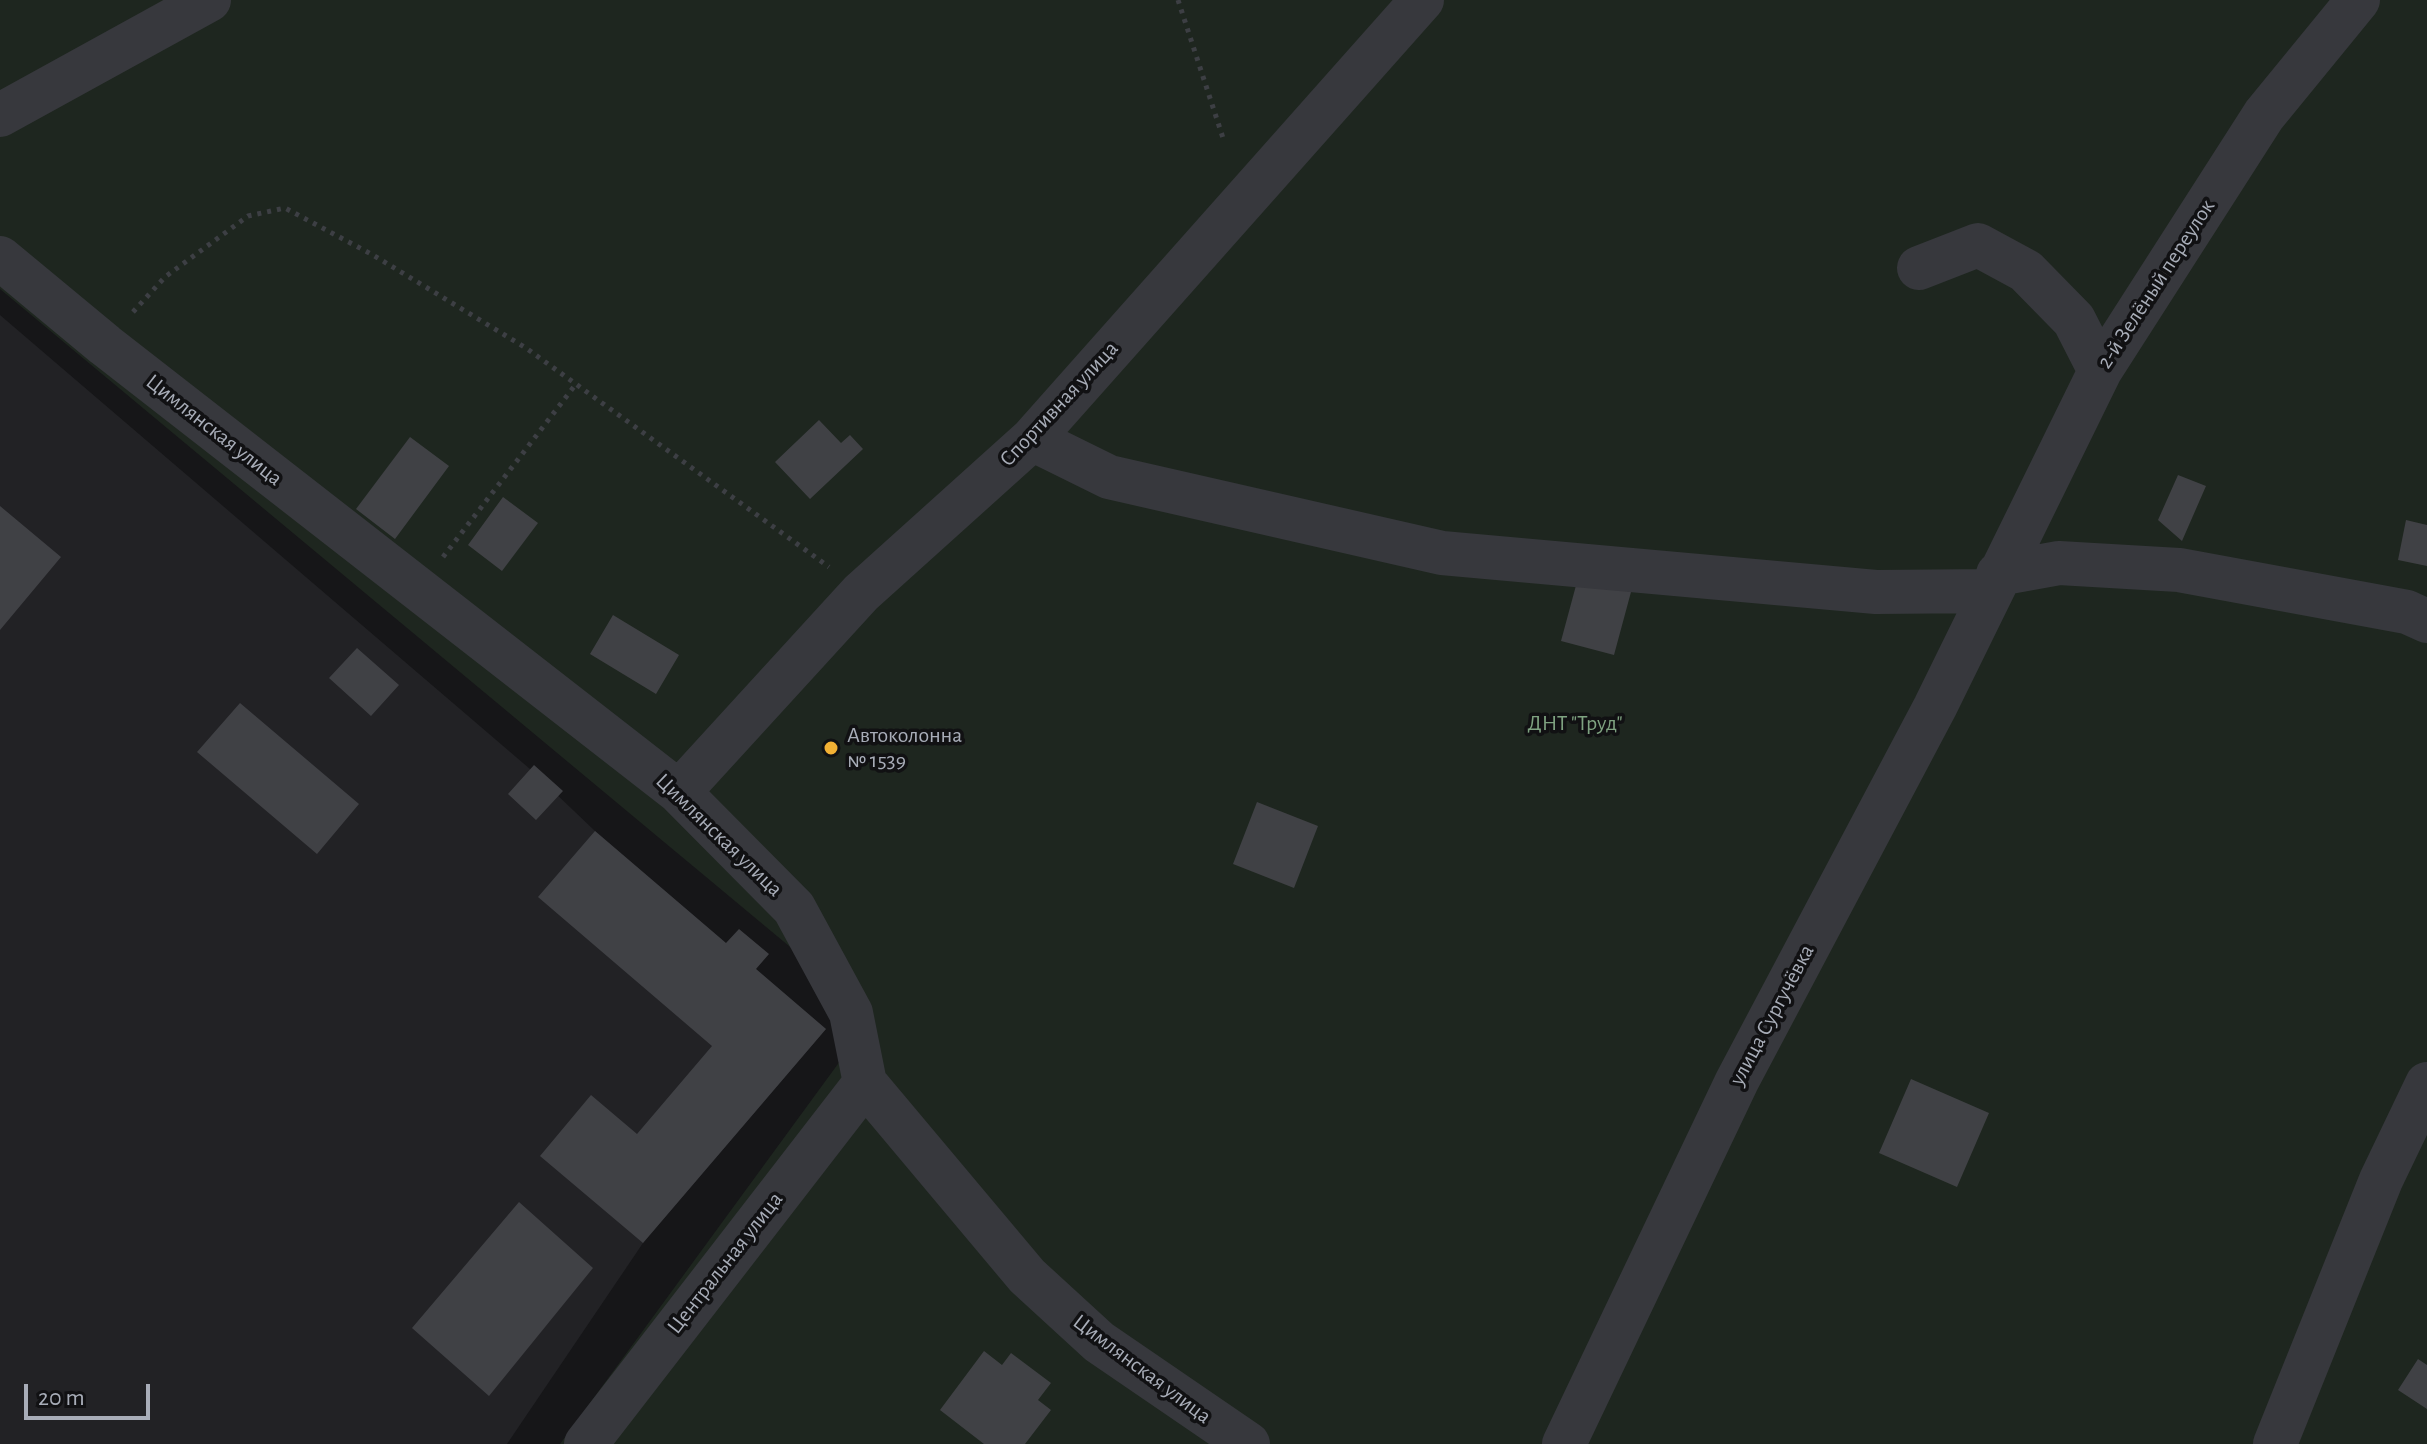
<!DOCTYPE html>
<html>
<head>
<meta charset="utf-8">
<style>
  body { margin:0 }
  #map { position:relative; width:2427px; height:1444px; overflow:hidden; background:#161618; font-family:"Alegreya Sans",sans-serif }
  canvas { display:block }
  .scale { position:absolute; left:24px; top:1384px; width:126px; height:36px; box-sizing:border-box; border:4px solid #a8adb8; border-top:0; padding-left:10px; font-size:24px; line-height:28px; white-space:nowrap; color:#a8adb8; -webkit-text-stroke:6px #111113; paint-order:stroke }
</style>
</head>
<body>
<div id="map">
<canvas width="2427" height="1444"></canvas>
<div class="scale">20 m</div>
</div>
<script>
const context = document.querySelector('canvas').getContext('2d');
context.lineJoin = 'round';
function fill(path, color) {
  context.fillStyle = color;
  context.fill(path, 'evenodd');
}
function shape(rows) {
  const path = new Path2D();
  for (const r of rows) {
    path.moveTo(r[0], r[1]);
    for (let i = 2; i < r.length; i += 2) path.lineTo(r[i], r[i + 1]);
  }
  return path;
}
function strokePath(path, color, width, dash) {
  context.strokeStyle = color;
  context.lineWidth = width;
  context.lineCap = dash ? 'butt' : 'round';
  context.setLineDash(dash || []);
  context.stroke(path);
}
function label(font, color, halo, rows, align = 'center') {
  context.font = font + ' "Alegreya Sans",sans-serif';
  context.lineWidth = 7;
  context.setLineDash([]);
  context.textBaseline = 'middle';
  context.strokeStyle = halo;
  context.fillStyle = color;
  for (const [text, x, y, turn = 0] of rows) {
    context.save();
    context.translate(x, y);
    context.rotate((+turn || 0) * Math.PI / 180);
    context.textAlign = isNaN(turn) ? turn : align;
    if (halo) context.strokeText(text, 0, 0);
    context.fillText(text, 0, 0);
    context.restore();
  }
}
const built = shape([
  [0,315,530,769,595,831,826,1029,643,1243,507,1444,0,1444]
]);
const green = shape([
  [0,0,2427,0,2427,1444,560,1444,873,1016,0,289]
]);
const building = shape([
  [819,420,841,443,850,435,863,449,810,499,775,462],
  [410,437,449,466,395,539,356,509],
  [2178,475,2206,486,2182,541,2158,520],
  [503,497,538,523,502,571,468,545],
  [0,506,61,557,0,630],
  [2406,520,2427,525,2427,566,2398,560],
  [1578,578,1631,592,1614,655,1561,641],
  [613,615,679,655,656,694,590,654],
  [357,648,399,685,371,716,329,678],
  [240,703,359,804,317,854,197,752],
  [534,765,563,791,536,820,508,794],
  [1257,802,1318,826,1294,888,1233,864],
  [595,831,726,943,739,929,769,954,756,969,826,1029,643,1243,540,1156,591,1095,637,1134,712,1046,538,897],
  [1911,1079,1989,1113,1957,1187,1879,1153],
  [519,1202,593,1268,489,1396,412,1328],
  [984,1351,1002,1365,1011,1353,1051,1383,1038,1400,1051,1410,1025,1444,984,1444,940,1410],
  [2418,1359,2427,1365,2427,1409,2398,1390]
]);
const path = shape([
  [1178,0,1223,138],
  [133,312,165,277,248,216,285,208,373,255,526,348,829,567],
  [443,557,576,384]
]);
const minor = shape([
  [0,115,209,0],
  [0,258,105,345,679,792,794,908,851,1013,865,1083,1027,1276,1099,1342,1248,1444],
  [1919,268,1978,245,2026,271,2074,320,2100,371],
  [1032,439,1109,477,1442,553,1876,592,1991,591],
  [1998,574,2059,563,2179,570,2407,612,2427,621],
  [679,792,861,593,1032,439,1422,0],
  [586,1444,865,1083],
  [1564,1444,1737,1081,1935,707,2100,371,2264,115,2358,0],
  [2275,1444,2381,1180,2427,1084]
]);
const markers = [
  [831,748,8,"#f2b134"]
];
const streetNames = [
  ["2-й Зелёный переулок",2156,284,-57],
  ["Спортивная улица",1059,404,-47],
  ["Цимлянская улица",214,430,38],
  ["Цимлянская улица",719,835,44],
  ["улица Сургучёвка",1772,1015,-62],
  ["Центральная улица",725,1263,-52],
  ["Цимлянская улица",1142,1369,37]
];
const parkNames = [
  ["ДНТ \"Труд\"",1575,723]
];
const poiNames = [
  ["Автоколонна",847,735],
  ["№ 1539",847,760]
];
fill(built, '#222225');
fill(green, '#1e261f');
fill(building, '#404145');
strokePath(path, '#3d3f44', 5, [4, 6]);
strokePath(minor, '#37383d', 44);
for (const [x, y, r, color] of markers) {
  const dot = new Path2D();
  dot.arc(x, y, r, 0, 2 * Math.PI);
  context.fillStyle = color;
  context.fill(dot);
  strokePath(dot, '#111113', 3);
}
label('22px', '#a8adb8', '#111113', streetNames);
label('22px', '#7fa381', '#111113', parkNames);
label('22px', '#a8adb8', '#111113', poiNames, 'left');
</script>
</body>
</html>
